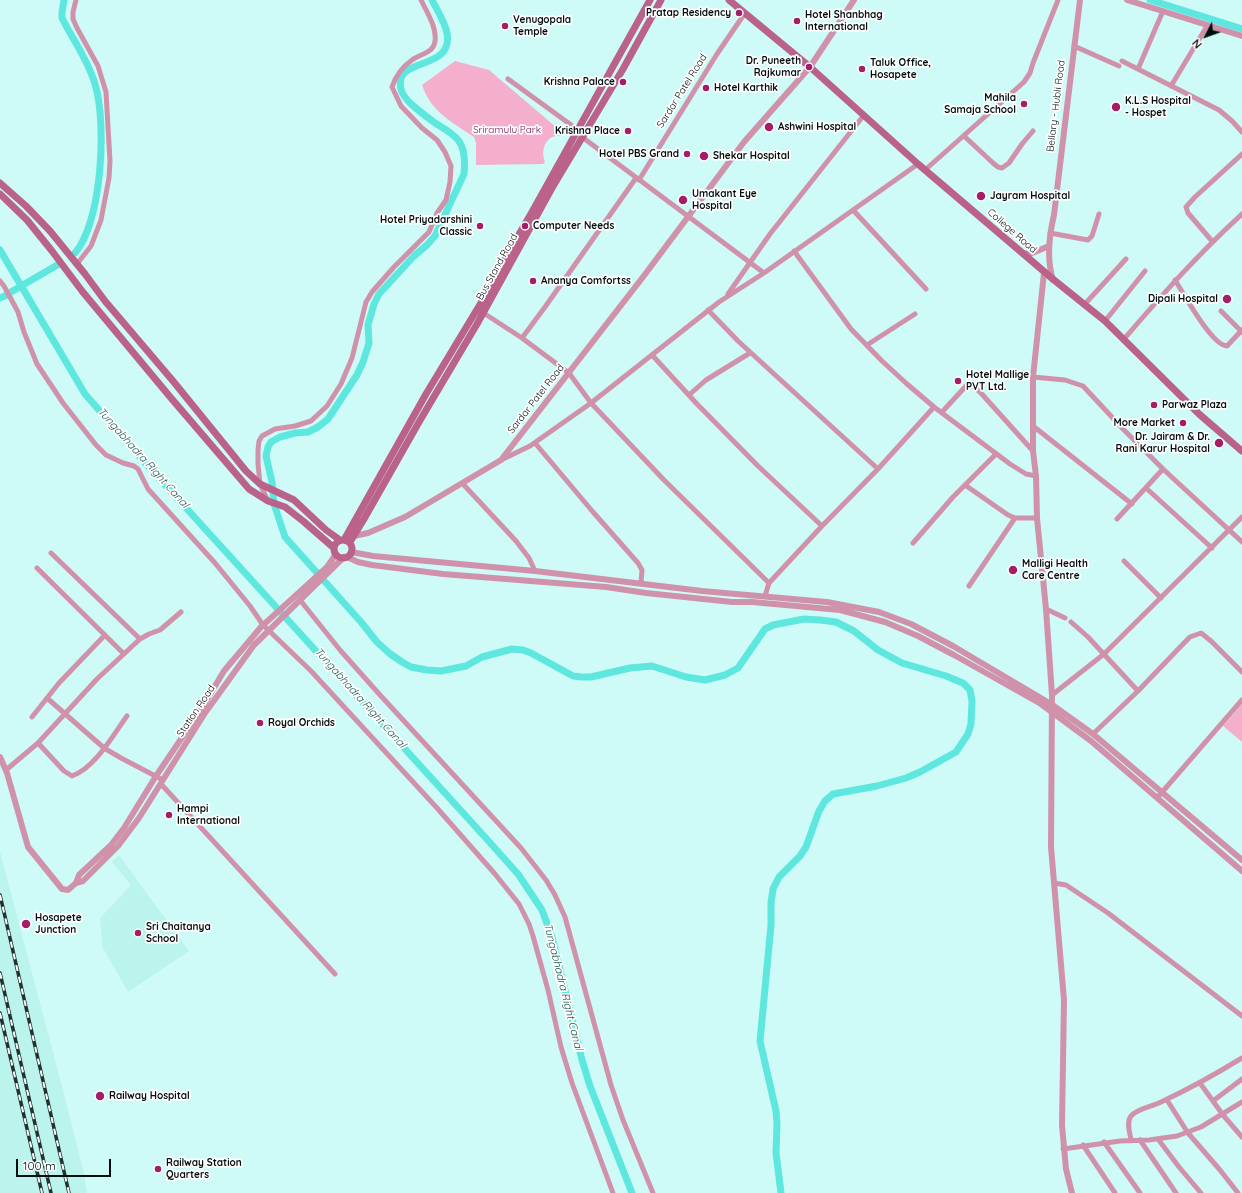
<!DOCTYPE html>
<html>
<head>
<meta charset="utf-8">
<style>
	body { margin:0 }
	#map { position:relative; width:1242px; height:1193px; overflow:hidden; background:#cefbf7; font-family:Quicksand,sans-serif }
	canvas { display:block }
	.north { position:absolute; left:1186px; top:16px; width:40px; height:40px; -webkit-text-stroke:3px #fff; paint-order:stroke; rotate:229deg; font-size:11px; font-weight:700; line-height:16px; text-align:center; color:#010e0d }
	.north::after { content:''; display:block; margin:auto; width:14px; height:18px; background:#010e0d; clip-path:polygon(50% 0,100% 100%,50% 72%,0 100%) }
	.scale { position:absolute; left:16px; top:1159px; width:95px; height:18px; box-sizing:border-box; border:2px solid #010e0d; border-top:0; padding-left:5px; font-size:12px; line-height:14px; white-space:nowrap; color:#010e0d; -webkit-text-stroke:3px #fff; paint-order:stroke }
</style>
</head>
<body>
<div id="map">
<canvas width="1242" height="1193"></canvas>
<div class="north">N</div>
<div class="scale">100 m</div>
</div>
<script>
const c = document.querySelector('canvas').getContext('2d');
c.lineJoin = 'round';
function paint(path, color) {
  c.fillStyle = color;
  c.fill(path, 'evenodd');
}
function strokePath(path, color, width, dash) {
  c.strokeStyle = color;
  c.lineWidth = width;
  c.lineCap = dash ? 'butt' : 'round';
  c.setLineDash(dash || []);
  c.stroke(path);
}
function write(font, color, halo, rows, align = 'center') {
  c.font = font + ' Quicksand,sans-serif';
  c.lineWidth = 3.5;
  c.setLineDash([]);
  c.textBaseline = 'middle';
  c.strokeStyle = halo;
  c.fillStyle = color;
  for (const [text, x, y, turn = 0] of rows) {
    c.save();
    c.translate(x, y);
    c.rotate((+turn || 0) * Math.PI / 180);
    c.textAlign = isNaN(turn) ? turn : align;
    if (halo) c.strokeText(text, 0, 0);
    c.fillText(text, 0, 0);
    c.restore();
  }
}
const built = new Path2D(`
	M 0,852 L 59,1075 L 83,1169 L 87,1193 L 0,1193 Z
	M 119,855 L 189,951 L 128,992 L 103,948 L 100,918 L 131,885 L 112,862 Z`);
const green = new Path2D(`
	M 455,61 L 489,70 L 563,133 L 562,136 C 546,133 540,150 545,162 L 543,164 L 476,165 L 476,143 L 474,137 C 452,122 431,112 422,85 Z
	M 1242,704 L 1242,742 L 1223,726 Z`);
const canal = new Path2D(`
	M 64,0 L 62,12 L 62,18 C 73,40 88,60 95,84 C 107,123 102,222 75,253
	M 432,0 C 437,10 445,22 447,33 C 454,72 393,56 401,89 C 402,95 407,100 411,104 C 419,111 427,117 435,123 C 443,128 453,133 459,141 C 465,150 465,164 464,174 L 435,236 L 427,245 L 414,256 L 379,294 L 374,304 L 368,325 L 369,343 L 363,362 L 357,375 L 328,419 L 318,427 L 308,432 L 295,433 L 280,437 L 271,442 L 268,447 L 266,456 L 272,482 L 274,504 L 285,537 L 361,622 L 377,642 L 389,653 L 402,662 L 411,667 L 427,670 L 441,671 L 466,666 L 482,657 L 512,649 L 523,650 L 531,653 L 573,676 L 582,677 L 591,677 L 630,668 L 652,666 L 686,677 L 705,680 L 725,675 L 738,668 L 765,629 L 773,625 L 804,619 L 820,620 L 836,622 L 854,631 L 878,650 L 902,663 L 946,676 L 963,683 L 970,690 L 972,701 L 971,724 L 968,734 L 956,752 L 920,772 L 906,778 L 877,786 L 833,794 L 825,801 L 819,811 L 806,847 L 800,856 L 779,877 L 773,889 L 771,903 L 771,925 L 760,1041 L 776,1111 L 777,1124 L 776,1153 L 781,1193
	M 1150,0 L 1242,29
	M 0,250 L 85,394 L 147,465 L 484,836 L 518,874 L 542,910 L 552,937 L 582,1060 L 590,1086 L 632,1193
	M 11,292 L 59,264
	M 0,298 L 7,295`);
const minor = new Path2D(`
	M 76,0 L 73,12 L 73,19 L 77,28 L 98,66 L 106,92 L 110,161 L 109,178 L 101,220 L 91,246 L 77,264
	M 1074,46 L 1119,66
	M 1122,61 L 1219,110 L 1232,121 L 1242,132
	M 1138,69 L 1163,11
	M 508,79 L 578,130 L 582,137 L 764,273
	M 1171,86 L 1207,26
	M 964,136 L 993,163 L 998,167 L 1002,168 L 1009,163 L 1022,144 L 1033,131
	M 925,170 L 1024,82 L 1030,73 L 1033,63 L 1058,0
	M 639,180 L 717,54 L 745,13
	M 853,210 L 926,289
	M 1050,233 L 1088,240 L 1092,236 L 1099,214
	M 1212,241 L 1188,213 L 1186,207 L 1195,197 L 1242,154
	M 794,251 L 851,329 L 881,360 L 907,384 L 934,407 L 1010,464 L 1026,474 L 1036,476
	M 1175,280 C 1184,294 1212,346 1227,346 L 1242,330
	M 0,281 L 4,286 L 18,312 L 24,332 L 37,364 L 63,403 L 96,445 L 106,455 L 123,463 L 134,466 L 138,469 L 148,489 L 215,563 L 250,606 L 263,625 L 311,671 L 437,808 L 495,874 L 519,904 L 529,924 L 533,936 L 548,990 L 561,1047 L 572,1083 L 613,1193
	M 728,294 L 770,234 L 864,115
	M 1084,305 L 1126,259
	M 708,310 L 738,341 L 878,469
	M 1221,311 L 1242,332
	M 482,312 L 522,338 L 569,373 L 591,403 L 664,480 L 769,583
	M 1105,321 L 1145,271
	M 522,338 L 545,307 L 636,178
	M 1124,339 C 1162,295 1199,253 1242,214
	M 867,345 L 915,314
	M 652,355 L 697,404 L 758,466 L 822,526
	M 1033,377 L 1065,380 L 1083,386 L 1124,430 L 1163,469 L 1117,519
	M 689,395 L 706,380 L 750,353
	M 942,412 L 966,386 L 971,385 L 980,392 L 1033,451
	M 1033,426 L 1132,504
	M 535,443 L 593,512 L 638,563 L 642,570 L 641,583
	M 501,460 L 530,446 L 591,403 L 719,302 L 764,273 L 918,164
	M 1163,469 L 1242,542
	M 463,484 L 516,541 L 529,558 L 535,571
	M 965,485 L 1008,515 L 1015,518 L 1037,518
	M 1146,488 L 1212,548
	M 268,501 L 260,484 L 258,464 L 258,450 L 259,441 L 262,436 L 275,429 L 295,426 L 311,421 L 327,406 L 341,384 L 352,358 L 366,302 L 372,292 L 394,267 L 429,232 L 437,213 L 446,200 L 450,182 L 451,166 L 445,152 L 437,140 L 422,128 L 401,106 L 392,87 C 396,75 402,67 412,60 C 420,54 434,53 435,41 C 437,28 427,12 421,0
	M 913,543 L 953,497 L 996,454
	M 51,553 L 140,639
	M 1124,561 L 1161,598
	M 37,568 L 124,654
	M 969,586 L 1015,518
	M 765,596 L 769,583 L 822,526 L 878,469 L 934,407
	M 300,600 L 340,650 L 380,695 L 521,848 L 546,880 L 555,895 L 565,917 L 611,1085 L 623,1120 L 653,1193
	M 1046,609 L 1065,618
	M 1071,622 L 1088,637 L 1138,691
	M 1052,695 L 1104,654 L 1242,517
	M 47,698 L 104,748 L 121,758 L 163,780
	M 32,717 L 59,683 L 105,635
	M 1093,734 L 1138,691 L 1185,642 L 1190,637 L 1201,633 L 1211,641 L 1242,672
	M 38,743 L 64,771 L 72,776 C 95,768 113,735 127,716
	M 6,770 L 38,743 L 97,679 L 140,639 L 149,634 L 160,630 L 181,612
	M 161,784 L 335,974
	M 1157,798 L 1242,700
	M 1054,883 L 1066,885 L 1108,913 L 1242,1016
	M 1200,1083 L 1223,1115 L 1242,1137
	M 1167,1100 L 1188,1133 L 1220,1170 L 1238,1193
	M 1213,1101 L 1242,1079
	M 1158,1139 L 1179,1167 L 1201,1193
	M 1131,1140 C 1130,1133 1126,1122 1131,1116 C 1136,1109 1154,1106 1161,1102 C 1189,1089 1216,1074 1242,1058
	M 1140,1140 L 1176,1193
	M 1104,1142 L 1140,1193
	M 1083,1145 L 1115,1193
	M 1063,1149 L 1120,1141 L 1149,1140 L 1177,1136 L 1201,1127 L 1242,1102`);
const tertiary = new Path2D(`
	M 1127,0 L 1242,36
	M 1023,253 L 1030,254 L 1049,246
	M 1044,273 L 1033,377 L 1033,451 L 1036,476 L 1037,518 L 1046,609 L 1052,695 L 1051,847 L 1064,1000 L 1062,1125 L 1066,1169 L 1072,1193
	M 1053,280 C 1046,258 1049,236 1054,215 L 1080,0
	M 354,536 L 368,533 L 405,517 L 501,460 L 643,277 L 744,142 L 810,67 L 854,0
	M 351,552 L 373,556 L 535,571 L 702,591 L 827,602 L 879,612 L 911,624 L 953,646 L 1051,704 L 1093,734 L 1242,860
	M 347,557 L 358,562 L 372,565 L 443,574 L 606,587 L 646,593 L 732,602 L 752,602 L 840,610 L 885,622 L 918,636 L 954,655 L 1041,704 L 1091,741 L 1242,871
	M 0,757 L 7,773 L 28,847 L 62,889 L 68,890 L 76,883 L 83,881 L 118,846 L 139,818 L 205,713 L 254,645 L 344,557
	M 76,883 L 79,875 L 111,845 L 124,828 L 156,776 L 200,711 L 224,671 L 261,627 L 327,567 L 336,554`);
const secondary = new Path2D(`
	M 729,0 L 810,67 L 918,164 L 1054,280 L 1105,321 L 1199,414 L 1242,451
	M 0,183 L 26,206 L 50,231 L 85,274 L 105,301 L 173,381 L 246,471 L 260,484 L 294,500 L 326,530 L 340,540
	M 0,194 L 27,220 L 52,251 L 82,291 L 171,398 L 249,489 L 268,501 L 285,507 L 303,521 L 334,548
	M 344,540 L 426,394 L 493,283 L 507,255 L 532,212 L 650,0
	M334 549a9 9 0 1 1 18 0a9 9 0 1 1-18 0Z
	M 350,542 L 364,519 L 419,422 L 477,324 L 552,188 L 623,69 L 661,0`);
const rail = new Path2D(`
	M 0,895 L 69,1193
	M 0,973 L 51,1193
	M 0,1013 L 42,1193`);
const markers = [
	[739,13,4,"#a41d68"],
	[797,21,4,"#a41d68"],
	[505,26,4,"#a41d68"],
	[809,67,4,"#a41d68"],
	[862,69,4,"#a41d68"],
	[623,82,4,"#a41d68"],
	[706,88,4,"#a41d68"],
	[1024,104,4,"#a41d68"],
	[1116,107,5,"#a41d68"],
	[769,127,5,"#a41d68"],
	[628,131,4,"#a41d68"],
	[687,154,4,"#a41d68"],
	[704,156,5,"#a41d68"],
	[981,196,5,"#a41d68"],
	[683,200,5,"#a41d68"],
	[480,226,4,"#a41d68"],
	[525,226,4,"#a41d68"],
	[533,281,4,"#a41d68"],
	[1227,299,5,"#a41d68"],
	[958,381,4,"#a41d68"],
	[1154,405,4,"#a41d68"],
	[1183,423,4,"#a41d68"],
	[1219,443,5,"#a41d68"],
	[1013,570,5,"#a41d68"],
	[260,723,4,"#a41d68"],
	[169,815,4,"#a41d68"],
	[26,924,5,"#a41d68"],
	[138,933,4,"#a41d68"],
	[100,1096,5,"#a41d68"],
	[158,1169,4,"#a41d68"]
];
const poiNames = [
	["Pratap Residency",731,13,"right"],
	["Hotel Shanbhag",805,15],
	["International",805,27],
	["Venugopala",513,20],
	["Temple",513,32],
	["Dr. Puneeth",801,61,"right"],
	["Rajkumar",801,73,"right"],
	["Taluk Office,",870,63],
	["Hosapete",870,75],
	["Krishna Palace",615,82,"right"],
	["Hotel Karthik",714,88],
	["Mahila",1016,98,"right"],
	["Samaja School",1016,110,"right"],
	["K.L.S Hospital",1125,101],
	["- Hospet",1125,113],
	["Ashwini Hospital",778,127],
	["Krishna Place",620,131,"right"],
	["Hotel PBS Grand",679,154,"right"],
	["Shekar Hospital",713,156],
	["Umakant Eye",692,194],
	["Hospital",692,206],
	["Jayram Hospital",990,196],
	["Hotel Priyadarshini",472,220,"right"],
	["Classic",472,232,"right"],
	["Computer Needs",533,226],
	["Ananya Comfortss",541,281],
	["Dipali Hospital",1218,299,"right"],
	["Hotel Mallige",966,375],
	["PVT Ltd.",966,387],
	["Parwaz Plaza",1162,405],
	["More Market",1175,423,"right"],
	["Dr. Jairam & Dr.",1210,437,"right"],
	["Rani Karur Hospital",1210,449,"right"],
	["Malligi Health",1022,564],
	["Care Centre",1022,576],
	["Royal Orchids",268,723],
	["Hampi",177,809],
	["International",177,821],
	["Hosapete",35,918],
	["Junction",35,930],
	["Sri Chaitanya",146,927],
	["School",146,939],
	["Railway Hospital",109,1096],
	["Railway Station",166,1163],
	["Quarters",166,1175]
];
const streetNames = [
	["Sardar Patel Road",682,91,-58],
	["Bellary - Hubli Road",1056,106,-83],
	["College Road",1012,231,41],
	["Bus Stand Road",497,267,-61],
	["Sardar Patel Road",536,399,-52],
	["Station Road",196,711,-56]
];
const parkNames = [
	["Sriramulu Park",507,130]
];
const waterNames = [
	["Tungabhadra Right Canal",143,458,48],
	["Tungabhadra Right Canal",360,698,48],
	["Tungabhadra Right Canal",563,987,76]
];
paint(built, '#bbf3ed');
paint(green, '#f3afcb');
strokePath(canal, '#5ee7de', 7);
strokePath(minor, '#d092ab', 5);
strokePath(tertiary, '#d092ab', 6);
strokePath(secondary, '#ba628a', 7);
strokePath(rail, '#203231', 3.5);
strokePath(rail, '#fff', 2, [6]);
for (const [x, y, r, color] of markers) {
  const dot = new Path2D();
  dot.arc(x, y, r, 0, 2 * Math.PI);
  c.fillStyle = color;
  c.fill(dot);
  strokePath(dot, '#fff', 1.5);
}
write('bold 10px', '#010e0d', '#fff', poiNames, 'left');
write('10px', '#010e0d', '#fff', streetNames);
write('10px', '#770849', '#fff', parkNames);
write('italic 11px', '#1e5854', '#fff', waterNames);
</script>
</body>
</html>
